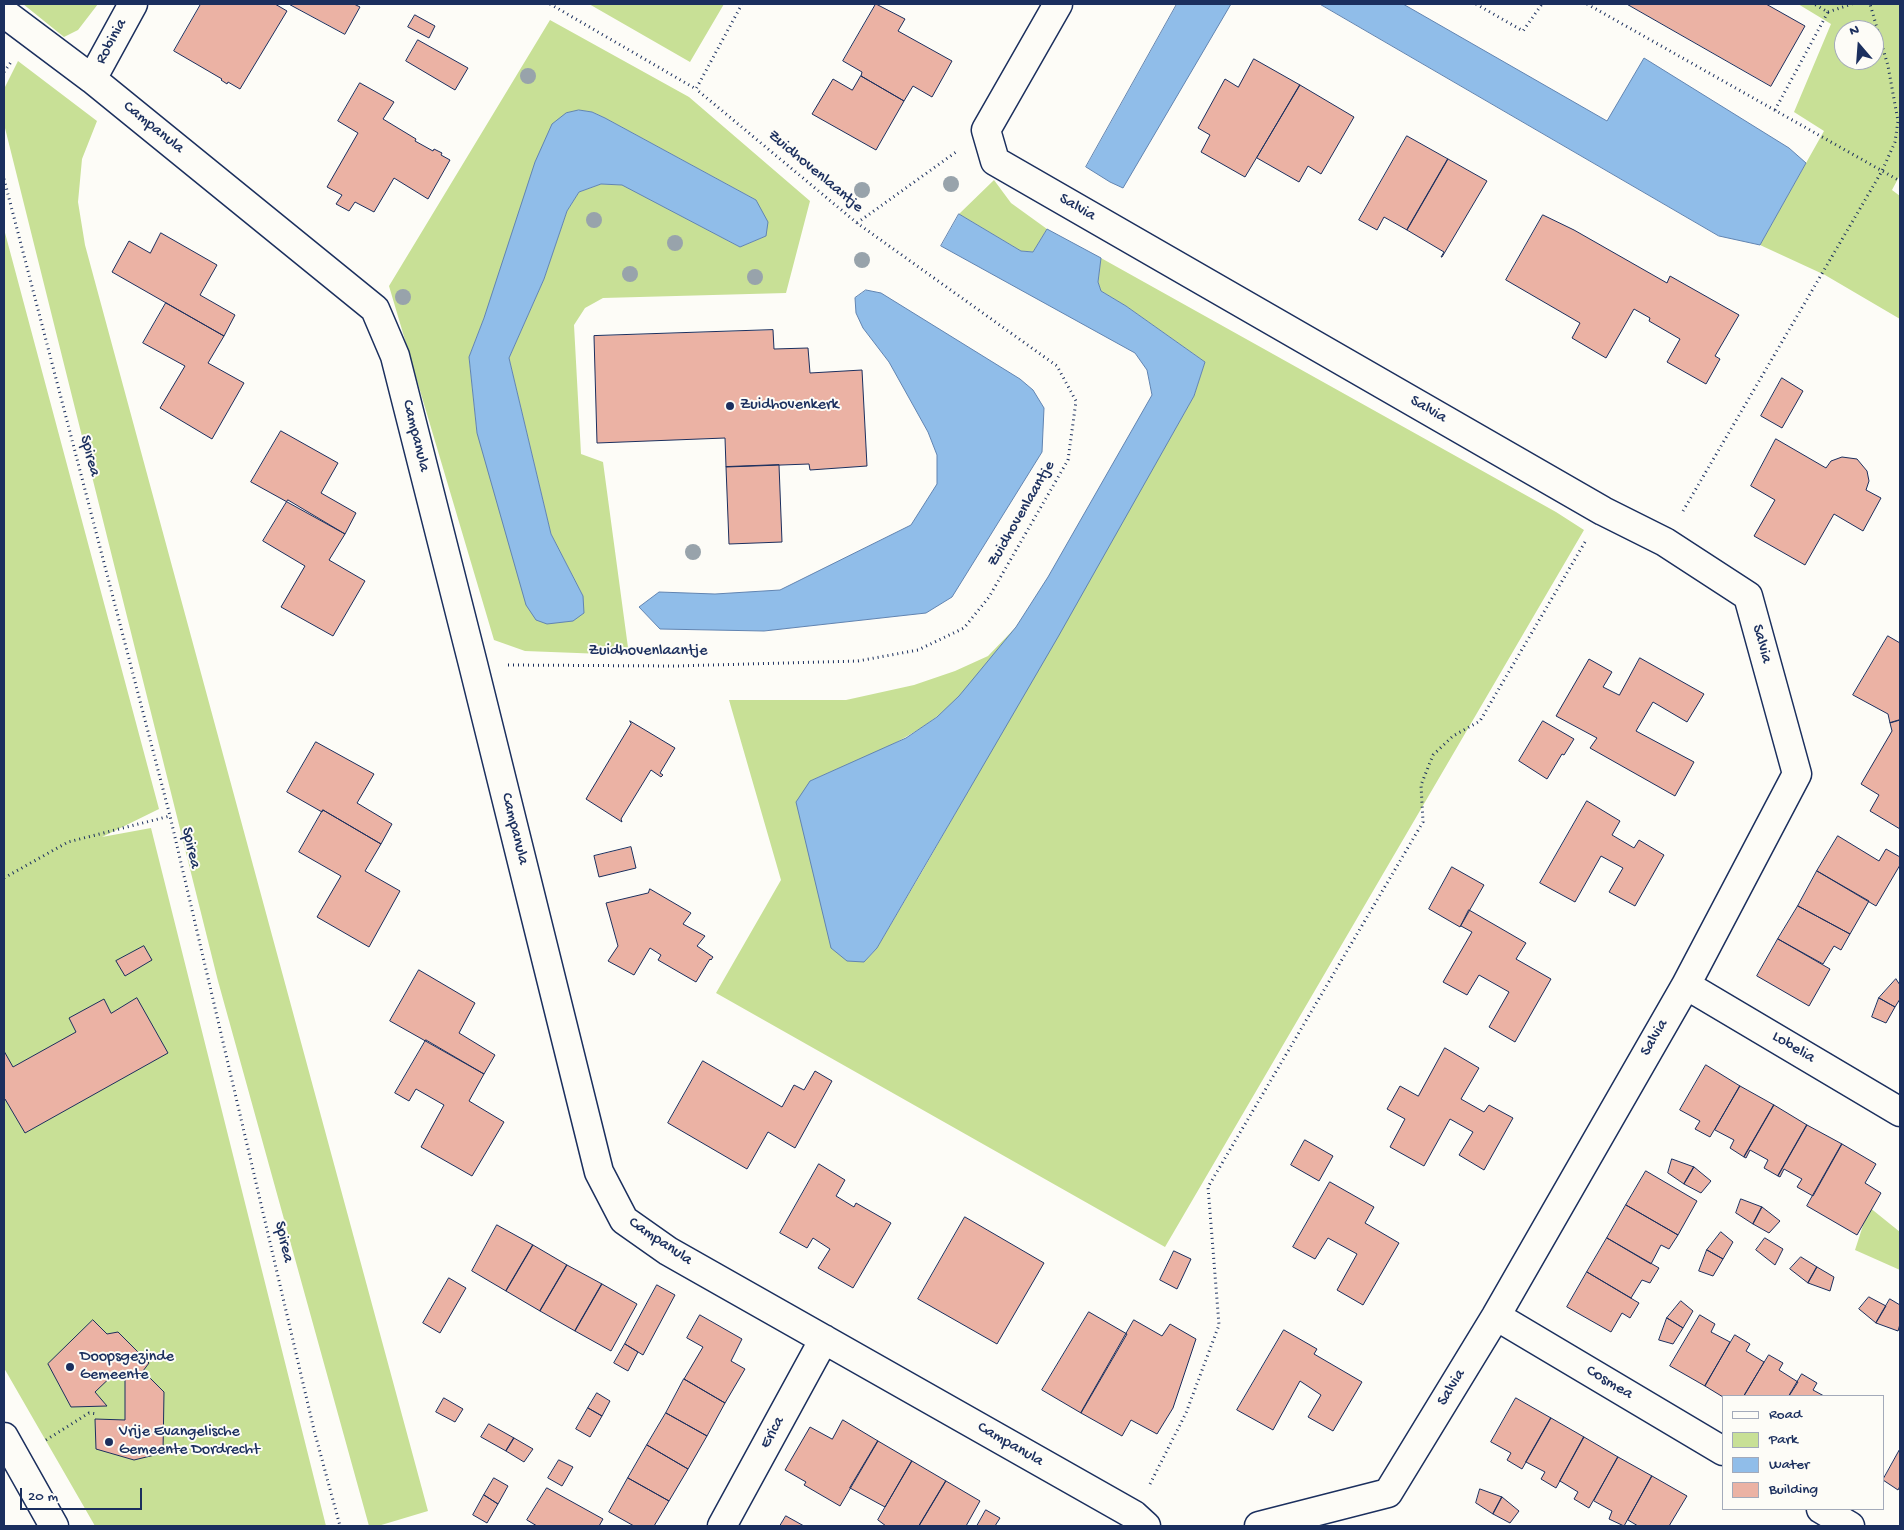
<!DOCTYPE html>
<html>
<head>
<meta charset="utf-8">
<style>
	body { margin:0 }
	#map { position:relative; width:1904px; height:1530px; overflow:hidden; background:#fdfcf7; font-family:"Gochi Hand",sans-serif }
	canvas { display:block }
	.frame { position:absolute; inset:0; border:5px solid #1b2f5e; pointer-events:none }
	.legend { position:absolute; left:1722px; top:1395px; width:162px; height:115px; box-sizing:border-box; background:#fdfcf7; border:1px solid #a3aaba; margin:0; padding:6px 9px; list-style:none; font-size:15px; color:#1b2f5e }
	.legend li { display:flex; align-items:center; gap:10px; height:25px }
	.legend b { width:25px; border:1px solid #a3aaba }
	.north { position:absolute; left:1834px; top:20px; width:50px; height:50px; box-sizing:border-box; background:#fdfcf7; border:1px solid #a3aaba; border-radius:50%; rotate:342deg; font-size:14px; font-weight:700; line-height:20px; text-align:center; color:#1b2f5e }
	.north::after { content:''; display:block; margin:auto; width:18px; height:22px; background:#1b2f5e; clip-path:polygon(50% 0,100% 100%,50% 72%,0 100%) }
	.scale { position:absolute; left:20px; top:1488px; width:122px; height:22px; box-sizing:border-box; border:2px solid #1b2f5e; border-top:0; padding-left:6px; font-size:15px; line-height:18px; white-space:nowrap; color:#1b2f5e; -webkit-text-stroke:4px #fdfcf7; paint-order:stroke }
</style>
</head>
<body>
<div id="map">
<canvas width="1904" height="1530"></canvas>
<div class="frame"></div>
<ul class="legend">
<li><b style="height:6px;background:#fdfcf7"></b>Road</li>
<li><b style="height:14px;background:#c8e096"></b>Park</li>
<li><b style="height:14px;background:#90bde9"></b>Water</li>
<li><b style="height:14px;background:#ebb2a4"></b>Building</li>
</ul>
<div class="north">N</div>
<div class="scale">20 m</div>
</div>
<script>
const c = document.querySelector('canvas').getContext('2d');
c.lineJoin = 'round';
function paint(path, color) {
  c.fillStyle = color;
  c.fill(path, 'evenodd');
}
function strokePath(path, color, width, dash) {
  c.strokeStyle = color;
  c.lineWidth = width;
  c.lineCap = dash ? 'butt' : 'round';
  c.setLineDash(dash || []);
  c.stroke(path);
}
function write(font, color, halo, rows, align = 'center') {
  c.font = font + ' "Gochi Hand",sans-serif';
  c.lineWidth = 4;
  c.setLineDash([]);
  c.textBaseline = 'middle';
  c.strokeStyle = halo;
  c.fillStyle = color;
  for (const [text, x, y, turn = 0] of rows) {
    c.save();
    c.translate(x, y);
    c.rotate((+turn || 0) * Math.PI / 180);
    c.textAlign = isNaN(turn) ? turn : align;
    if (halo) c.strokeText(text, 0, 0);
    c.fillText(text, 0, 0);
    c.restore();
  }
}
const green = new Path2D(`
	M 23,4 L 98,4 L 78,30 L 64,37 Z
	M 589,4 L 724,4 L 690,62 Z
	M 1798,4 L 1900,4 L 1900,175 L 1892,190 L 1900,196 L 1900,319 L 1825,275 L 1760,245 L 1824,131 L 1794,112 L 1831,24 ZM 1844,30 L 1874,30 L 1874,60 L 1844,60 Z
	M 550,20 L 689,97 L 810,201 L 786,293 L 603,298 L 585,308 L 574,325 L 581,454 L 603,462 L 629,655 L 525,651 L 494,640 L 389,286 ZM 578,110 L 592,112 L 605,118 L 756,200 L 766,236 L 740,247 L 623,185 L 601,184 L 579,192 L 567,211 L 544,279 L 509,358 L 551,534 L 583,596 L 477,433 L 469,357 L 484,318 Z
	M 18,61 L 97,121 L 82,159 L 78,202 L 85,245 L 428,1511 L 378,1526 L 369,1526 L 218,981 L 4,124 L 4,89 Z
	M 994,180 L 1011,203 L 1047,229 L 1033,252 L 1021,251 L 959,214 Z
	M 4,229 L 159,809 L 102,837 L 151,828 L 326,1526 L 95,1526 L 4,1368 Z
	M 1101,258 L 1556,512 L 1584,530 L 1165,1247 L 716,993 L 781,880 L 729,700 L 846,700 L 914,685 L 955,671 L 988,656 L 1016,627 C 991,658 967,694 935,718 C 898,746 852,762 810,781 L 864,962 L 877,948 L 923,870 L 1194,396 L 1205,362 L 1126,306 L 1101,291 L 1098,282 Z
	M 1869,1207 L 1900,1232 L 1900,1270 L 1855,1250 Z`);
const water = new Path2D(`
	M 1177,4 L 1231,4 L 1123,188 L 1110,182 L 1086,167 Z
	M 1320,4 L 1403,4 L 1607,121 L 1644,58 L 1789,148 L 1806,163 L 1760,245 L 1719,236 Z
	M 579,110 L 592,112 L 605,118 L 756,200 L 768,222 L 766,236 L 740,247 L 622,185 L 601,184 L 579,192 L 567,211 L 544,279 L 509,358 L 551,534 L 583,596 L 584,613 L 573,621 L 547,624 L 536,620 L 526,605 L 477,433 L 469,357 L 484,318 L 535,162 L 552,124 L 566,113 Z
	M 959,214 L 1021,251 L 1033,252 L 1047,229 L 1101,258 L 1098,282 L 1101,291 L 1126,306 L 1205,362 L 1194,396 L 1058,637 L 877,948 L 864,962 L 847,961 L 831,948 L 796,802 L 810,781 L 906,738 L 937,717 L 959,696 L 1016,627 L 1048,577 L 1152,395 L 1147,370 L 1135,353 L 941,246 Z
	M 866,290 L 881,293 L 1020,379 L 1033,390 L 1044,408 L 1042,452 L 952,597 L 926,613 L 764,631 L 660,629 L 639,607 L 659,592 L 715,594 L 780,590 L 911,525 L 937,484 L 937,455 L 928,432 L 889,362 L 863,328 L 856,313 L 855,298 Z`);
const building = new Path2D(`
	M 201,4 L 275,4 L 287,11 L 240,89 L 228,82 L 227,84 L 221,80 L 222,79 L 174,51 Z
	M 289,4 L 354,4 L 360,7 L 345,34 Z
	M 876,4 L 905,19 L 898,31 L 952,61 L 932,97 L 913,86 L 904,101 L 861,76 L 862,72 L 843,61 Z
	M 1627,4 L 1766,4 L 1805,26 L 1771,86 Z
	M 415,15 L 435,26 L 429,38 L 408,27 Z
	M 418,40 L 468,68 L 455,90 L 406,61 Z
	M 1254,59 L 1300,85 L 1245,177 L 1201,152 L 1210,135 L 1198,128 L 1225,79 L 1238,87 Z
	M 861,76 L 904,101 L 876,150 L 812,114 L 833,79 L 852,90 Z
	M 360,83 L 394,102 L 383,119 L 416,139 L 415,141 L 433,151 L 434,149 L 442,153 L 441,155 L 450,160 L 428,199 L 394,178 L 374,212 L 355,202 L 349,211 L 336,204 L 342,195 L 327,187 L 358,133 L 338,121 Z
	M 1300,85 L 1354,117 L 1321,174 L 1308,166 L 1299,182 L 1257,158 Z
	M 1407,136 L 1448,159 L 1407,230 L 1384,217 L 1377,230 L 1359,220 Z
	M 1448,159 L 1487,181 L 1442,257 L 1441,257 L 1444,252 L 1407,230 Z
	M 1543,215 L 1574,230 L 1667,283 L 1670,276 L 1739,315 L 1715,356 L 1720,359 L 1706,384 L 1667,362 L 1680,339 L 1649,321 L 1650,318 L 1634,309 L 1606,358 L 1572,338 L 1580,323 L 1506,280 Z
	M 161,233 L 217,265 L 200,295 L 235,315 L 224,336 L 112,272 L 129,241 L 150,253 Z
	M 166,303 L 224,336 L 208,363 L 244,383 L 212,439 L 160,408 L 185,366 L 143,343 Z
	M 773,330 L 774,349 L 808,348 L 810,373 L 862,370 L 867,466 L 810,470 L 809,464 L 726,467 L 725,438 L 597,443 L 594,336 Z
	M 1782,378 L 1803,391 L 1782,428 L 1761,416 Z
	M 281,431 L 338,463 L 321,493 L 356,513 L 345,534 L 251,482 Z
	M 1776,439 L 1826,468 L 1831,461 L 1842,457 L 1857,459 L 1867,471 L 1869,481 L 1866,490 L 1881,498 L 1863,531 L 1834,514 L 1805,565 L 1754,536 L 1775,500 L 1751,486 Z
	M 779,465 L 782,542 L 729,544 L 726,467 Z
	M 288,500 L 345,534 L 329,560 L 365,581 L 333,636 L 281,607 L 305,566 L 263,541 Z
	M 1888,636 L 1900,643 L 1900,720 L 1890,723 L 1888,714 L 1853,695 Z
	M 1640,658 L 1704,694 L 1687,722 L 1653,702 L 1636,731 L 1694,762 L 1675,796 L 1590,748 L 1597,738 L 1556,716 L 1589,659 L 1612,672 L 1603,687 L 1619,695 Z
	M 1900,720 L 1900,829 L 1870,811 L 1879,795 L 1861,784 L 1892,731 L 1890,723 Z
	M 630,721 L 675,748 L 660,773 L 663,775 L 661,777 L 651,770 L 621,819 L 622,822 L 586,799 L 631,724 Z
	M 1543,721 L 1574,739 L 1564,755 L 1562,754 L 1547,779 L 1519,761 Z
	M 316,742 L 374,774 L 357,803 L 392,824 L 381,844 L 323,810 L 322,812 L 287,792 Z
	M 1587,801 L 1620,821 L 1612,835 L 1634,848 L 1639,840 L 1664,855 L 1635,906 L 1609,892 L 1623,868 L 1601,856 L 1575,902 L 1540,883 Z
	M 323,810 L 381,844 L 365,871 L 400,891 L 369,947 L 317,917 L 341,876 L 299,852 Z
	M 1838,836 L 1879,861 L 1886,849 L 1900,857 L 1900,865 L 1876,906 L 1817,871 Z
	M 631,847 L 636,868 L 599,877 L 594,856 Z
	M 1452,867 L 1484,885 L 1460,927 L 1429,909 Z
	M 1817,871 L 1869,901 L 1850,934 L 1798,906 Z
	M 650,889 L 691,913 L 683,924 L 705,936 L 697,946 L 713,957 L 711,960 L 710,959 L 696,982 L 658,960 L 661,955 L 650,948 L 634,975 L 608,961 L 618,946 L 606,903 L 648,893 Z
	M 1798,906 L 1850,934 L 1841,950 L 1834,946 L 1823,964 L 1778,939 Z
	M 1469,910 L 1526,943 L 1516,959 L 1551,979 L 1515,1042 L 1489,1027 L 1509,992 L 1479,975 L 1467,995 L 1443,982 L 1472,932 L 1461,926 Z
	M 1778,939 L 1830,969 L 1809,1006 L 1757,976 Z
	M 144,946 L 152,960 L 125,976 L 116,961 Z
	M 419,970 L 475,1003 L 459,1033 L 495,1055 L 484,1074 L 390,1021 Z
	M 1896,979 L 1900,985 L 1900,999 L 1895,1007 L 1879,998 Z
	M 137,998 L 168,1053 L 25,1133 L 5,1099 L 4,1100 L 4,1051 L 13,1067 L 76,1032 L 69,1018 L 104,999 L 111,1013 Z
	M 1879,998 L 1895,1007 L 1886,1023 L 1872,1017 Z
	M 426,1040 L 484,1074 L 469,1101 L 504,1122 L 472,1176 L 421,1147 L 444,1105 L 416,1089 L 409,1101 L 395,1093 Z
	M 1445,1048 L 1479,1068 L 1461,1099 L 1484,1112 L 1489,1105 L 1513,1118 L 1484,1170 L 1459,1155 L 1473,1132 L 1450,1119 L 1424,1166 L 1390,1147 L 1405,1119 L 1387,1109 L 1400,1086 L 1418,1096 Z
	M 703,1061 L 782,1107 L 794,1085 L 804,1090 L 815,1071 L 832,1081 L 795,1148 L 768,1132 L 747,1169 L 668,1123 Z
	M 1706,1065 L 1740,1086 L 1710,1137 L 1695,1129 L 1700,1121 L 1680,1110 Z
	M 1740,1086 L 1774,1105 L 1744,1157 L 1730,1148 L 1734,1140 L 1715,1130 Z
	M 1774,1105 L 1807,1125 L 1778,1176 L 1764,1168 L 1768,1160 L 1750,1150 L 1746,1158 L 1744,1157 Z
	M 1807,1125 L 1842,1144 L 1813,1196 L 1797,1187 L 1802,1179 L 1784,1169 L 1780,1177 L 1778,1176 Z
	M 1305,1140 L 1333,1156 L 1319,1181 L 1291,1165 Z
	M 1842,1144 L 1876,1164 L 1865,1183 L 1881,1193 L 1857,1235 L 1807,1206 Z
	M 1672,1159 L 1694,1167 L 1684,1184 L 1668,1173 Z
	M 819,1164 L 845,1180 L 836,1196 L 854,1207 L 856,1203 L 891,1223 L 853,1288 L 818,1268 L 830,1249 L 813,1238 L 807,1248 L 780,1233 Z
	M 1694,1167 L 1711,1181 L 1701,1193 L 1684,1184 Z
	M 1646,1171 L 1697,1201 L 1678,1235 L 1626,1205 Z
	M 1330,1182 L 1374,1207 L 1365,1223 L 1399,1243 L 1363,1305 L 1337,1290 L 1357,1254 L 1328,1238 L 1315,1259 L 1293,1247 Z
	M 1741,1199 L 1762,1207 L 1753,1224 L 1736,1213 Z
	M 1626,1205 L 1678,1235 L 1669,1249 L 1661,1245 L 1651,1264 L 1607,1238 Z
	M 1762,1207 L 1780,1221 L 1769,1233 L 1753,1224 Z
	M 965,1217 L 1044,1263 L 997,1344 L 918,1299 Z
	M 497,1225 L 533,1245 L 506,1291 L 472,1271 Z
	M 1721,1232 L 1733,1242 L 1723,1259 L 1707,1250 Z
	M 1607,1238 L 1659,1268 L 1650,1283 L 1642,1280 L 1631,1298 L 1587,1272 Z
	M 1765,1238 L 1783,1249 L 1775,1265 L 1756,1250 Z
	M 533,1245 L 567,1265 L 540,1311 L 506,1291 Z
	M 1707,1250 L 1723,1259 L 1713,1276 L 1699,1271 Z
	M 1174,1251 L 1191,1259 L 1177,1289 L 1160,1280 Z
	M 1801,1257 L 1817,1267 L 1808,1283 L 1790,1269 Z
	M 567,1265 L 602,1284 L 575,1331 L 540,1311 Z
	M 1817,1267 L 1834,1277 L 1830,1291 L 1808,1283 Z
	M 1587,1272 L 1639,1303 L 1630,1318 L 1622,1313 L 1611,1332 L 1567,1307 Z
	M 449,1278 L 466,1288 L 440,1333 L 423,1323 Z
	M 602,1284 L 637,1304 L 611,1351 L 575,1331 Z
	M 657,1285 L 675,1295 L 643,1355 L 625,1344 Z
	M 1869,1297 L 1886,1306 L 1876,1323 L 1859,1309 Z
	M 1890,1299 L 1900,1305 L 1900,1324 L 1898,1331 L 1876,1323 Z
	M 1681,1301 L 1693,1311 L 1683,1328 L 1667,1318 Z
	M 1089,1312 L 1127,1334 L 1081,1413 L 1042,1390 Z
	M 700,1315 L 742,1339 L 731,1361 L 745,1369 L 725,1403 L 684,1379 L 703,1347 L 687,1338 Z
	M 1700,1315 L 1715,1324 L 1711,1332 L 1730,1342 L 1705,1386 L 1670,1366 Z
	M 1667,1318 L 1683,1328 L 1673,1344 L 1659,1340 Z
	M 93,1320 L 107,1334 L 118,1332 L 149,1363 L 143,1371 L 164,1392 L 163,1453 L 134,1460 L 96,1449 L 95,1419 L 125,1420 L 125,1380 L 117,1371 L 95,1392 L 107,1406 L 71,1407 L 48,1364 Z
	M 1134,1320 L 1162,1336 L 1170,1324 L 1196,1339 L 1173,1408 L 1157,1434 L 1131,1420 L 1122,1436 L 1081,1413 Z
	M 1284,1330 L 1317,1349 L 1314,1354 L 1362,1382 L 1333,1431 L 1308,1417 L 1321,1395 L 1300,1381 L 1273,1430 L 1237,1410 Z
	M 1735,1335 L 1750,1344 L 1746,1351 L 1764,1362 L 1744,1396 L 1723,1397 L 1705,1386 Z
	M 625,1344 L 638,1352 L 628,1371 L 614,1363 Z
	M 1769,1355 L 1783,1363 L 1779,1370 L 1798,1382 L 1789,1396 L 1744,1396 Z
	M 1802,1374 L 1817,1383 L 1813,1390 L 1824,1396 L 1789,1396 Z
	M 684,1379 L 725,1403 L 707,1436 L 666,1413 Z
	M 597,1393 L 610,1401 L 602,1416 L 588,1408 Z
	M 444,1398 L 463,1409 L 455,1422 L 436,1412 Z
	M 1516,1398 L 1551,1418 L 1522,1469 L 1507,1460 L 1511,1453 L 1491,1442 Z
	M 588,1408 L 602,1416 L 590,1437 L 576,1429 Z
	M 666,1413 L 707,1436 L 688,1469 L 647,1445 Z
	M 1551,1418 L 1584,1437 L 1556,1488 L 1541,1479 L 1545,1472 L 1526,1462 Z
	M 843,1420 L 878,1441 L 840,1506 L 804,1485 L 806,1482 L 785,1470 L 810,1427 L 832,1439 Z
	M 489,1424 L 514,1438 L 506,1451 L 481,1437 Z
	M 1584,1437 L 1618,1457 L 1589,1508 L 1574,1499 L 1578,1492 L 1560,1481 Z
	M 514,1438 L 533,1449 L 524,1462 L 506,1451 Z
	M 878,1441 L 912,1461 L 885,1507 L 850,1488 Z
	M 647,1445 L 688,1469 L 669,1501 L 628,1478 Z
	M 1900,1449 L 1900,1486 L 1898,1490 L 1883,1480 Z
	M 1618,1457 L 1652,1476 L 1624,1526 L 1609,1519 L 1612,1511 L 1594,1501 Z
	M 559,1460 L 573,1467 L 562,1486 L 548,1478 Z
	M 912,1461 L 946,1481 L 919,1526 L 886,1526 L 878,1520 Z
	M 1652,1476 L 1687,1496 L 1669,1526 L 1638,1526 L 1628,1520 Z
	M 494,1478 L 508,1486 L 498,1504 L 484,1495 Z
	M 628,1478 L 669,1501 L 654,1526 L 634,1526 L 609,1512 Z
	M 946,1481 L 980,1501 L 966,1526 L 919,1526 Z
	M 547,1488 L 603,1519 L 599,1526 L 537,1526 L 527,1520 Z
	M 1480,1489 L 1502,1497 L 1493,1514 L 1476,1503 Z
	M 484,1495 L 498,1504 L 487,1523 L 473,1515 Z
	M 1502,1497 L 1519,1511 L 1510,1523 L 1493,1514 Z
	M 986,1510 L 1000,1518 L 995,1526 L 977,1526 Z
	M 786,1516 L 804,1526 L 780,1526 Z`);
const path = new Path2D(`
	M 550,4 L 696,89 L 742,4
	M 1476,4 L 1523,31 L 1542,4
	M 1587,4 L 1900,181
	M 1828,12 L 1852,4
	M 4,72 L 11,62
	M 1775,110 L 1828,12 L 1814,4
	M 4,179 L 170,816 L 314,1430 L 340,1526
	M 857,223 L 956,152
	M 1683,511 L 1882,171 L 1895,142 L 1898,121 L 1888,66 L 1870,4
	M 508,665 L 675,666 L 858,661 L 918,650 L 964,628 L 989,597 L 1068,460 L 1076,401 L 1057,366 L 857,223 L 696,89
	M 4,878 L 68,842 L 170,816
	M 46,1440 L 89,1413 L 98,1414
	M 1150,1484 L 1186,1413 L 1219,1325 L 1208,1187 L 1423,822 L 1421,785 L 1433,755 L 1453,736 L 1480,721 L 1585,542`);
const minor = new Path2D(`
	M 1058,4 L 986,130 L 995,161 L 1603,511 L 1665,542 L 1748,596 L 1797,774 L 1686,985 L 1496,1316 L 1388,1493 L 1259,1526
	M 4,13 L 92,79 L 375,309 L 395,356 L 473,664 L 599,1172 L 624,1220 L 668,1251 L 1134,1515 L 1146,1526
	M 92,79 L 133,4
	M 1686,985 L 1900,1112
	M 1496,1316 L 1723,1451
	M 4,1437 L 54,1526
	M 1821,1509 L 1850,1526
	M 722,1526 L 824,1339`);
const trees = [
	[528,76],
	[951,184],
	[862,190],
	[594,220],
	[675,243],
	[862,260],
	[630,274],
	[755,277],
	[403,297],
	[693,552]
];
const markers = [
	[730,406,5,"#1b2f5e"],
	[70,1367,5,"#1b2f5e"],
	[109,1442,5,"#1b2f5e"]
];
const streetNames = [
	["Robinia",112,42,-62],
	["Campanula",153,128,39],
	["Zuidhovenlaantje",815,172,40],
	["Salvia",1077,208,30],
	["Salvia",1428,410,30],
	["Campanula",415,436,76],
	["Spirea",89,456,75],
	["Zuidhovenlaantje",1022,514,-60],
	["Salvia",1761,644,75],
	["Zuidhovenlaantje",648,652],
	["Campanula",514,829,76],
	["Spirea",190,848,77],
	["Salvia",1655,1038,-60],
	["Lobelia",1793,1048,31],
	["Spirea",283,1242,77],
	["Campanula",660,1242,34],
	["Cosmea",1609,1383,31],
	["Salvia",1452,1388,-59],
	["Erica",773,1433,-61],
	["Campanula",1010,1445,30]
];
const poiNames = [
	["Zuidhovenkerk",740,406],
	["Doopsgezinde",80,1358],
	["Gemeente",80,1376],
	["Vrije Evangelische",119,1433],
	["Gemeente Dordrecht",119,1451]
];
paint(green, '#c8e096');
paint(water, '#90bde9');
strokePath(water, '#6184b1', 1);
paint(building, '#ebb2a4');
strokePath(building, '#1b2f5e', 1);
strokePath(minor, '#1b2f5e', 31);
strokePath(path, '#1b2f5e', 3, [1, 4]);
strokePath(minor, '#fdfcf7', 28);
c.fillStyle = '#98a3ab';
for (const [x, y] of trees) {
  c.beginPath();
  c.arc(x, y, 8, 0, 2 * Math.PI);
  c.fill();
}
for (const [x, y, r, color] of markers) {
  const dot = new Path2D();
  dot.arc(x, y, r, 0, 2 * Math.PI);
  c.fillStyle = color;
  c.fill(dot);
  strokePath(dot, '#fdfcf7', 2);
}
write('16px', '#1b2f5e', '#fdfcf7', streetNames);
write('16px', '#1b2f5e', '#fdfcf7', poiNames, 'left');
</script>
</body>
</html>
